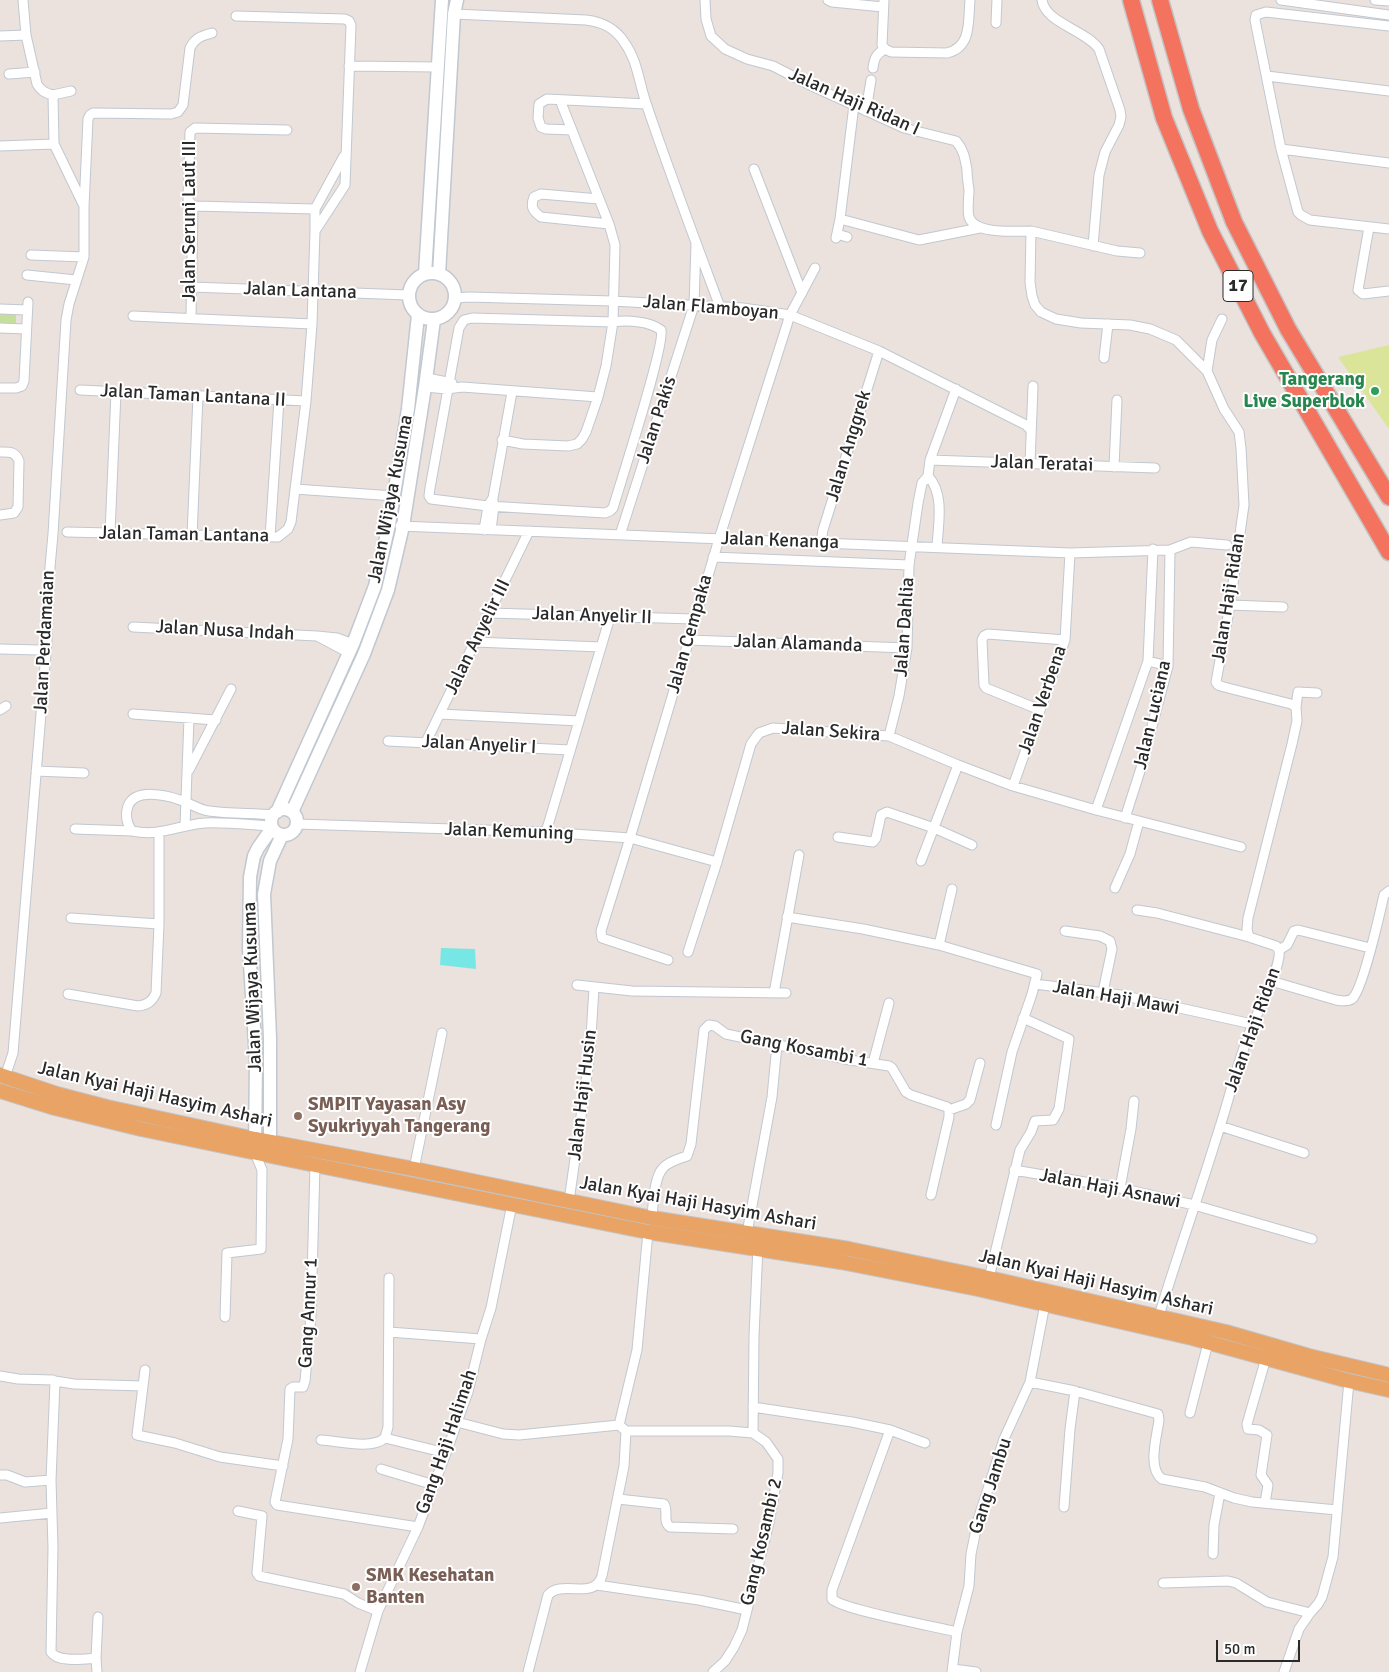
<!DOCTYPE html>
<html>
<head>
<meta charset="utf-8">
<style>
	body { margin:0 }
	#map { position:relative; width:1389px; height:1672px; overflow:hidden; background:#ebe1dd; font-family:Signika,sans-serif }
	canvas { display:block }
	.scale { position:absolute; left:1216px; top:1640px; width:84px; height:22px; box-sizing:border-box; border:2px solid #2a2a2a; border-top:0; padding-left:6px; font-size:15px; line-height:18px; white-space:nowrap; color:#2a2a2a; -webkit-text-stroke:4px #fff; paint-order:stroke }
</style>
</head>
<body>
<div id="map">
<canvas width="1389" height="1672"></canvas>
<div class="scale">50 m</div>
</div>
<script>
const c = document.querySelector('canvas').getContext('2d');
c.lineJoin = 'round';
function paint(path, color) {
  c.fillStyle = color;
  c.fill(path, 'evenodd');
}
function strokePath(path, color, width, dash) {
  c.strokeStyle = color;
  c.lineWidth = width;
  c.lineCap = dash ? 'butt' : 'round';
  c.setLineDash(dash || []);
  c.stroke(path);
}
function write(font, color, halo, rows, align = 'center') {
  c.font = font + ' Signika,sans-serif';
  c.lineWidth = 4;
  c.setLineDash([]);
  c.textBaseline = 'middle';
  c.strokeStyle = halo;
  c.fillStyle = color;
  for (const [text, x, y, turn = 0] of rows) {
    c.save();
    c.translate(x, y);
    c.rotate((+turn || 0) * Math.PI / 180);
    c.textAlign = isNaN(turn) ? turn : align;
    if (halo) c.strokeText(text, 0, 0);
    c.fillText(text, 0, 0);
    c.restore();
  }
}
const green = new Path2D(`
	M 0,313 L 16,313 L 16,324 L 0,323 Z`);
const pitch = new Path2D(`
	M 1389,345 L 1389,429 L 1338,357 Z`);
const water = new Path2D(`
	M 441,948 L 475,949 L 476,969 L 440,965 Z`);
const street = new Path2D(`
	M 23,0 L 26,35 L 37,84 C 41,91 45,93 53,95 L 54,144 L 84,206
	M 705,0 L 706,19 L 711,36 L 725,49 L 747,59 L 773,66 L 814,87 L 904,128 L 956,141 C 964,150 965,159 967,170 C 967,177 968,183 969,190 C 969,198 967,209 969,217 C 975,235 1016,231 1031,231
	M 828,0 L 832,2 L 883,7
	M 884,0 L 882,45 L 885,49 L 891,52 L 947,53 C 972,47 968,21 970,0
	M 1042,0 C 1045,23 1086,30 1099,49 L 1120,110 L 1121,117 L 1119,125 L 1105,152 L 1099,175 L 1093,246
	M 1281,0 L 1389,15
	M 1375,0 L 1389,1
	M 454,14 L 586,20 C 603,22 615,28 624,42 C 638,61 639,84 647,106 C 670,174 695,240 720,307
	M 996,23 L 997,0
	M 1389,26 L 1266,12 L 1256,15 L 1255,20 L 1281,149 L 1298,212 L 1301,215 L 1310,220 L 1389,229
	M 0,36 L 26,35
	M 349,66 L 437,67
	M 873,68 C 874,59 876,54 885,49
	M 9,74 L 35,72
	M 1267,76 L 1389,91
	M 53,95 L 71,91
	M 866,111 L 871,80
	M 572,130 L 546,129 L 541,127 L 538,118 L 539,104 L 547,99 L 646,104
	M 0,146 L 54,144
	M 1281,149 L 1389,163
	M 754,169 L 802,293
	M 599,199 L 541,194 L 534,197 C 530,207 533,211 541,217 L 609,224
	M 193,206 L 315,209
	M 840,219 L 919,240 L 980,228
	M 1369,227 L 1358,290 L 1363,294 L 1389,291
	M 315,230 L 315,209 L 344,156
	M 837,234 L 847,237
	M 836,238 L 840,219 L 854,105
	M 1140,253 L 1117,251 L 1031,231 L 1030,282 L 1032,296 L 1035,305 L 1041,312 L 1056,319 L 1081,323 L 1130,325 L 1150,329 L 1176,340 L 1207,371 L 1224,409 L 1239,432 L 1241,448 L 1244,505 L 1230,605 L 1216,682 L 1218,685 L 1224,687 L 1291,704 L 1296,707 L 1297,721 L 1292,744 L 1248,918 L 1247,929 L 1249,937
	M 31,255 L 84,257
	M 27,275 L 76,280
	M 192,287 L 408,295
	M 455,298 L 469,297 L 612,301 L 743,308 L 790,315 L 879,351 L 1026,425 L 1030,429
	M 0,309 L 27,310
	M 133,316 L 312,324
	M 191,318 L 193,206 L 188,200 L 190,132 L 195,128 L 287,130
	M 472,318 L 613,322 C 627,320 649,321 661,330 C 666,342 620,484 613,508 L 610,511 L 605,513 L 488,506 L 431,499 L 429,496 L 430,488 L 459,328 L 464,320 Z
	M 0,328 L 26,329
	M 1104,358 L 1108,324
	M 1207,371 L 1212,340 L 1222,319
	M 427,378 L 452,383
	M 425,387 L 447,389 L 462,387 L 598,397
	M 0,388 L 16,388 L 22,386 L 24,381 L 28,302
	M 80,390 L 306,401
	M 502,440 L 523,444 L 568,446 L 577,444 L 582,439 L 586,432 L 598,397 L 606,366 L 613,322 L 615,245 L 609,224 L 560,100
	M 0,452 C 9,452 15,451 19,461 L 18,507 L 14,513 L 0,515
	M 930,460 L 1155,468
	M 1030,463 L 1033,386
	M 1114,467 L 1117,400
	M 928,476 C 945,494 938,525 937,547
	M 295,489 L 394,496
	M 400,526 L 1070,553 L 1170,550 L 1191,542 L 1227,545
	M 484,530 L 488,506 L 493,498 L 512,392
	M 491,530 L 494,506 L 493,501
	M 67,532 L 278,537 L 288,529 L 291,522 L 306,401 L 312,324 L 315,231 L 345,185 L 351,25 L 349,21 L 345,19 L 236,16
	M 110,533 L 116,392
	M 620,535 L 694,305 L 696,244
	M 192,536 L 198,396
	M 270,537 L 279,400
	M 821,542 L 823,530 L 879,351
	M 713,557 L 909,565
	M 1230,605 L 1283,607
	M 489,613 L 694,619
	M 133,627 L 317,636 L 337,638 L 353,644
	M 319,637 L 349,653
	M 689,640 L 907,648
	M 475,642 L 601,647
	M 0,649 L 39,650
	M 1148,661 L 1168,666
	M 1296,707 L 1298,692 L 1317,693
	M 0,710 L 6,706
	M 1040,710 L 986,688 L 984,685 L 982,640 L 984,636 L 988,634 L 1065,640
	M 133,714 L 216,720
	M 440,714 L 579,721
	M 889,736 L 899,696 L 907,648 L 909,565 L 918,503 L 922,483 L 928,476 L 930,460 L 956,389
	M 388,741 L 570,750
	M 426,742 L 529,531
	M 189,770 L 231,689
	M 36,771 L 84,773
	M 1013,786 L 1065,640 L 1070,553
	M 1096,810 L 1148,661 L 1153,549
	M 1125,818 L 1141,768 L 1168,666 L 1170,550
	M 297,824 L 546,832 L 630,838 L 717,862
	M 185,826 L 189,718
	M 272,826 C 250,825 227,822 205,823 C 178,825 161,837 132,831 C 127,824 125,815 128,806 C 135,788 166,795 180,800 C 190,803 199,810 209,811 C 230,814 253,813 274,815
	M 75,829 L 132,831
	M 546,832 L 610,617
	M 838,837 L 873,842 L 876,838 L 881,815 L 887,812 L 934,828 L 972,845
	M 921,861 L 958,765
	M 1115,888 L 1130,854 L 1139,821
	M 1137,910 L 1157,913 L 1249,937 L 1276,946 L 1279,950
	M 787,917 L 863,929 L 939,945 L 1037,974 L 1032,994 L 1012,1052 L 996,1125
	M 71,918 L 159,924
	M 1065,931 L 1100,936 L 1110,941 L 1112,949 L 1103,992
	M 939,945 L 952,889
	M 1279,950 L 1287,945 L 1294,931 L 1298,930 L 1370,948
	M 688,952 L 717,862 L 751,744 L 759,733 L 773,728 L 889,736 L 958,765 L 1013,786 L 1096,810 L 1241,847
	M 668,960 L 602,938 L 601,931 L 630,838 L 719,539 L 790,315 L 815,268
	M 1271,981 L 1336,1000 C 1341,1001 1347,1002 1352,999 C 1363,990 1380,912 1384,895 L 1389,891
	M 1035,984 L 1121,995 L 1252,1024
	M 577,985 L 632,991 L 786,993
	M 774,993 L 799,855
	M 68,994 L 138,1006 C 147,1005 152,1002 156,993 L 159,924 L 159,833
	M 873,1063 L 889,1003
	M 5,1077 L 13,1053 L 47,641 L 50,567 L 53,534 L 66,320 L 69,304 L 84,257 L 84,207 L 88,119 L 90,115 L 93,113 L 171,114 L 178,112 L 183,105 L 190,48 C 195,38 201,36 212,33
	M 949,1110 L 966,1104 L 970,1100 L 980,1063
	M 1220,1126 L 1304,1153
	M 315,1165 L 311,1316 L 305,1381 L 303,1387 L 293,1387 L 290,1389 L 288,1439 L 275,1502 L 277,1505 L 418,1527
	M 414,1169 L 442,1033
	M 1014,1170 L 1120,1188 L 1194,1205 L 1312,1239
	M 1120,1188 L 1131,1129 L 1134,1101
	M 569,1201 L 590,1053 L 594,988
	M 652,1218 C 653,1205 654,1177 663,1168 C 669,1161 679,1159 687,1156 L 691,1144 L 704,1030 L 709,1025 L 715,1026 L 726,1034 L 850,1060 L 889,1066 L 892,1068 L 906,1092 L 911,1095 L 947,1107 L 949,1110 L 949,1117 L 931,1195
	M 747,1233 L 772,1097 L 777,1045
	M 389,1278 L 388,1427 L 385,1438 L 446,1453
	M 989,1278 L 1020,1150 L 1031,1132 L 1035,1121 L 1053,1120 L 1059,1109 L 1069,1039 L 1023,1018
	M 1159,1316 C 1177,1256 1198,1198 1216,1139 C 1229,1101 1237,1061 1253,1024 C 1259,1008 1282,965 1279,950
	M 225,1317 L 227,1253 L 261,1249 L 262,1170 L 255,1153
	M 389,1332 L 481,1339
	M 145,1370 L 137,1435 L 175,1443 L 220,1457 L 283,1466
	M 0,1376 L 18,1379 L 53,1380 L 55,1382 L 51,1480 L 53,1548 L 51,1652 C 58,1663 84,1659 96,1658
	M 55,1381 L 74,1384 L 143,1386
	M 1030,1382 L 1075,1391 L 1070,1429 L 1064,1507
	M 1075,1391 L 1158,1414 L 1159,1420 C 1157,1436 1147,1468 1162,1479 L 1205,1487 L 1234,1498 L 1252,1502 L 1337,1510
	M 753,1407 L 852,1422 L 890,1430 L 925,1443
	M 1190,1413 L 1208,1343
	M 457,1422 L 503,1434 L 519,1435 L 619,1425
	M 890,1430 L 832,1590 L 832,1599 C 843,1610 937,1627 957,1632
	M 626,1431 L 729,1431 L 753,1433 L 766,1442 L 778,1459 L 778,1473 L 769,1523 L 742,1630 L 734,1647 L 725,1661 L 713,1672
	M 753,1433 L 754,1336 L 758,1246
	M 321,1440 C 339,1441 371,1450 385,1438
	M 381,1469 L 434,1485
	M 0,1475 L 7,1475 L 25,1482 L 51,1480
	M 618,1499 L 664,1504 C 669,1512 662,1521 670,1527 L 733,1529
	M 1265,1503 L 1268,1485 L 1261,1475 L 1267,1435 L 1259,1430 L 1248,1429 L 1247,1424 L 1266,1358
	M 238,1511 L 262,1516 L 257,1573 L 259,1576 L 344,1594 L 358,1603 L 378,1611
	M 0,1518 L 52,1513
	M 1213,1554 L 1214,1525 L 1220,1493
	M 1163,1583 L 1228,1581 L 1236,1583 L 1267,1602 L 1310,1613
	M 597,1585 L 699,1600 L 747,1610
	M 953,1669 L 976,1672
	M 97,1672 L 96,1658 L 98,1617
	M 360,1672 L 378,1611 L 418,1527 L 446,1453 L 468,1392 L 481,1339 L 491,1308 L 512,1204
	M 528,1672 L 548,1595 C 562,1579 594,1601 602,1576 L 624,1466 L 626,1431 L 619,1425 L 637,1350 L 648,1232
	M 952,1672 L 957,1632 L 969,1586 L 971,1554 L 978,1520 L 1004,1439 L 1030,1382 L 1045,1304
	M 1284,1672 L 1299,1629 L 1310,1613 L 1318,1604 L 1322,1597 L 1333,1557 L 1349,1381`);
const secondary = new Path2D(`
	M409 296a23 23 0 1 1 46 0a23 23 0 1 1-46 0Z
	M 425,274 L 442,0
	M 439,274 L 454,14 L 457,0
	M271 822a13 13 0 1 1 26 0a13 13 0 1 1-26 0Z
	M 277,812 L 353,644 L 375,586 L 389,525 L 408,409 L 418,315
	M 292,812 L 364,654 L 388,590 L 403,526 L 425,387 L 434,320
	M 255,1149 L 256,1060 L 249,948 L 250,877 L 254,856 L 258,848 L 272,828
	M 270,1152 L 270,1038 L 264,894 L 270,861 L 282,835`);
const primary = new Path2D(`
	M 0,1075 L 57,1094 L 107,1107 L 255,1139 L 414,1169 L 652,1218 L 849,1249 L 989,1278 L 1226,1332 L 1309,1356 L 1389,1375
	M 0,1091 L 55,1108 L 141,1129 L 315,1165 L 648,1232 L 841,1262 L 978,1289 L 1192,1338 L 1349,1381 L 1389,1390`);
const highway = new Path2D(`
	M 1131,0 L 1164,118 L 1210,231 L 1262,333 L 1389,552
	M 1160,0 L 1191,109 L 1234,222 L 1288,329 L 1389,497`);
const markers = [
	[1375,391,5,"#2e9e5b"],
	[298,1116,5,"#8d6e63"],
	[356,1587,5,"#8d6e63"]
];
const shields = [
	[1238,286,30]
];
const shieldNames = [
	["17",1238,286]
];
const streetNames = [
	["Jalan Haji Ridan I",854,102,24],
	["Jalan Seruni Laut III",190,221,-90],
	["Jalan Lantana",300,291,2],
	["Jalan Flamboyan",711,308,5],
	["Jalan Taman Lantana II",193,396,3],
	["Jalan Pakis",657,420,-72],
	["Jalan Anggrek",849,446,-73],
	["Jalan Teratai",1042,464,2],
	["Jalan Wijaya Kusuma",391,499,-79],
	["Jalan Taman Lantana",184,535,1],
	["Jalan Kenanga",780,541,2],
	["Jalan Haji Ridan",1229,598,-81],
	["Jalan Anyelir II",592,616,2],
	["Jalan Dahlia",905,627,-86],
	["Jalan Nusa Indah",225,631,3],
	["Jalan Cempaka",690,634,-74],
	["Jalan Anyelir III",478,637,-64],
	["Jalan Perdamaian",45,642,-87],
	["Jalan Alamanda",798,644,2],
	["Jalan Verbena",1043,700,-71],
	["Jalan Luciana",1153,715,-77],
	["Jalan Sekira",831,732,4],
	["Jalan Anyelir I",479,745,3],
	["Jalan Kemuning",509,832,2],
	["Jalan Wijaya Kusuma",253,987,-92],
	["Jalan Haji Mawi",1116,998,10],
	["Jalan Haji Ridan",1253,1030,-70],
	["Gang Kosambi 1",804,1049,11],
	["Jalan Kyai Haji Hasyim Ashari",155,1095,13],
	["Jalan Haji Husin",583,1095,-83],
	["Jalan Haji Asnawi",1110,1189,11],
	["Jalan Kyai Haji Hasyim Ashari",698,1204,10],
	["Jalan Kyai Haji Hasyim Ashari",1096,1283,13],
	["Gang Annur 1",309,1313,-87],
	["Gang Haji Halimah",447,1442,-71],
	["Gang Jambu",991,1486,-72],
	["Gang Kosambi 2",762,1542,-77]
];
const leisureNames = [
	["Tangerang",1365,380],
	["Live Superblok",1365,402]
];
const educationNames = [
	["SMPIT Yayasan Asy",308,1105],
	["Syukriyyah Tangerang",308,1127],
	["SMK Kesehatan",366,1576],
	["Banten",366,1598]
];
paint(green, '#c6de9c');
paint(pitch, '#dbe599');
paint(water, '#76e7e4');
strokePath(street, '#c1c8d0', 11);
strokePath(secondary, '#c1c8d0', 15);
strokePath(primary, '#c3c3c3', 16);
strokePath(highway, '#c3c3c3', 19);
strokePath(street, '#fff', 9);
strokePath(secondary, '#fff', 12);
strokePath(primary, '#e8a365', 14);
strokePath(highway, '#f4735f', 16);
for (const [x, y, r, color] of markers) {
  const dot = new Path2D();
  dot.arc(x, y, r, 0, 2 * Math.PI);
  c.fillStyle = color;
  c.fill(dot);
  strokePath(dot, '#fff', 2);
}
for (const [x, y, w] of shields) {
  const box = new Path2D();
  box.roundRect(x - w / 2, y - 15.5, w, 31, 4);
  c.fillStyle = '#fff';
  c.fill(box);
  strokePath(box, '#2a2a2a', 1);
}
write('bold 18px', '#2a2a2a', null, shieldNames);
write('19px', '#2a2a2a', '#fff', streetNames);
write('bold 19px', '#27864d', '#fff', leisureNames, 'right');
write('bold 19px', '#785e54', '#fff', educationNames, 'left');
</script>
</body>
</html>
